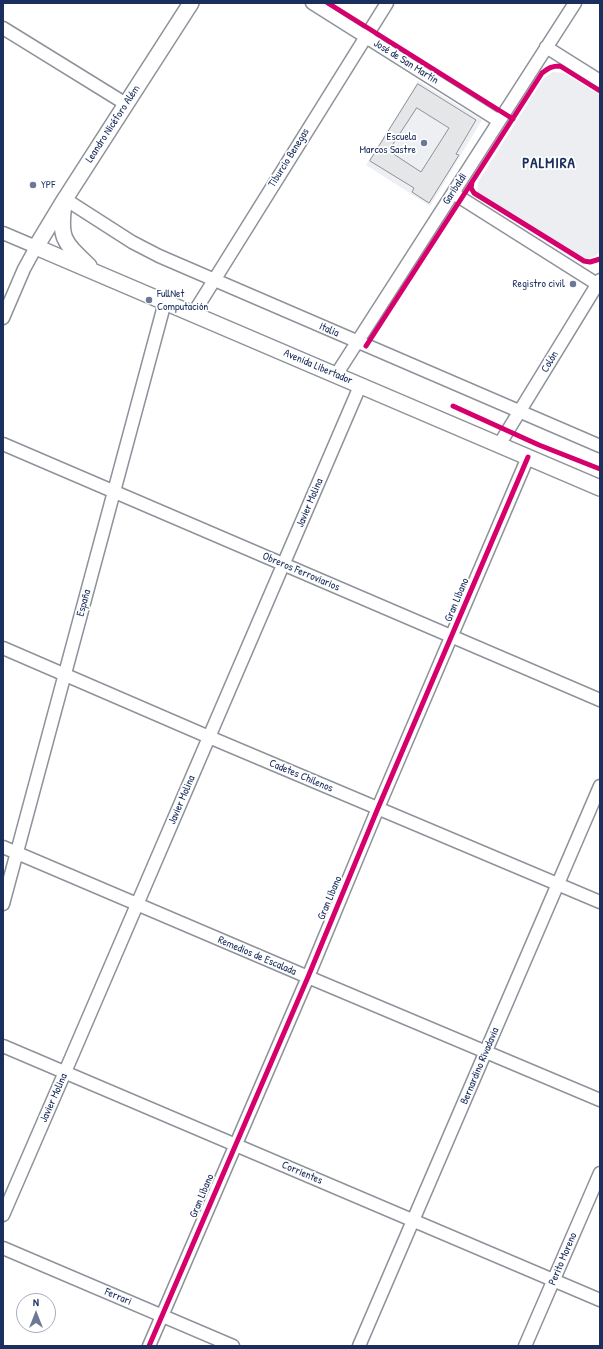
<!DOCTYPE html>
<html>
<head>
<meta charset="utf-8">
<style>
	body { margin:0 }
	#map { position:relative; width:603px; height:1349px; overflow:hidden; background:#fff; font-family:"Patrick Hand",sans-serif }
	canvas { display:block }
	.frame { position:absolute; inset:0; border:4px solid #1b2f5e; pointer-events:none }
	.north { position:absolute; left:16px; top:1293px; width:40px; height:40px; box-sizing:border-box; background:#fff; border:1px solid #a4acbf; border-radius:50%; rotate:0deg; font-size:11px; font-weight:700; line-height:16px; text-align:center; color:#1b2f5e }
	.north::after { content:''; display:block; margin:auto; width:14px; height:18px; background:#6b7896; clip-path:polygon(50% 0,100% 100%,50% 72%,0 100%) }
</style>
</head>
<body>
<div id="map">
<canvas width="603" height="1349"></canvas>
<div class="frame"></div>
<div class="north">N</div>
</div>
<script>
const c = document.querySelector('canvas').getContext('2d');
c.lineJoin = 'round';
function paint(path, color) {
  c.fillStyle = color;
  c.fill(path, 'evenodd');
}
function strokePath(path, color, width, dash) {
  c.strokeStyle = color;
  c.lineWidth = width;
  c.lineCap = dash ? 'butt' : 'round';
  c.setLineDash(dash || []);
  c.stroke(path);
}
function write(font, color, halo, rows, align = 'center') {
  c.font = font + ' "Patrick Hand",sans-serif';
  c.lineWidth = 3.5;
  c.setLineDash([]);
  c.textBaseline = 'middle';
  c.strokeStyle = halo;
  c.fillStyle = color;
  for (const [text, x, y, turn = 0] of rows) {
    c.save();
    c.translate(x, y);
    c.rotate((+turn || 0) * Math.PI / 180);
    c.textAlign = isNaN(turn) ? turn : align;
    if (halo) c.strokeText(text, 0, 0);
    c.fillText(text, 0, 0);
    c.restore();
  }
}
const built = new Path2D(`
	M 418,81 L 482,120 L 430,206 L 366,165 Z`);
const green = new Path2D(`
	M 553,72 L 564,73 L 600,95 L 600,251 C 594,259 588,260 579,256 L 479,195 L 477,192 L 478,182 L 544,78 Z`);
const building = new Path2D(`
	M 418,84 L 476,120 L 456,154 L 459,155 L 429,203 L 412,192 L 414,188 L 370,161 ZM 417,108 L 449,128 L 421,172 L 389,151 Z`);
const minor = new Path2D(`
	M 312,3 L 499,121
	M 3,28 L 126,104
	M 546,47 L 600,81
	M 453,193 L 597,284
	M 65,199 L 132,242 L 159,256 L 600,446
	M 3,233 L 36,247 L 24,269 L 3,318
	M 193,314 L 387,3
	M 336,375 L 575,3
	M 3,444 L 600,700
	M 499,445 L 600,280
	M 3,648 L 209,737 L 600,902
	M 3,847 L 308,977 L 600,1100
	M 3,904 L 165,302
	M 3,1046 L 600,1300
	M 3,1215 L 65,1072 L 360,386
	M 3,1248 L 233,1346
	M 149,1346 L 308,977 L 378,808 L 528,457
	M 359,1346 L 600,786
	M 525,1346 L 600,1173`);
const major = new Path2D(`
	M 191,3 L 65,199 L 36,247 L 600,488
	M 64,204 C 59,239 64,242 89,266`);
const cycleway = new Path2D(`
	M 328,3 L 513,119
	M 600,91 L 560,66 C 552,66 548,68 542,73 L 472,182 L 471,188 L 474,193 L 584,261 L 590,262 L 600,259
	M 366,346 L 472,182
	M 453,406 L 539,445 L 600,469
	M 149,1346 L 308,977 L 378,808 L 528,457`);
const markers = [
	[424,143,4,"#6b7896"],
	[33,185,4,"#6b7896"],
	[573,284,4,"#6b7896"],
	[149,300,4,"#6b7896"]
];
const streetNames = [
	["José de San Martín",406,62,32],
	["Leandro Nicéforo Além",113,124,-57],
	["Tiburcio Benegas",289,158,-58],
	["Garibaldi",455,189,-57],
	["Italia",329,330,23],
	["Colón",550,362,-59],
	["Avenida Libertador",318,367,23],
	["Javier Molina",310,503,-67],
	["Obreros Ferroviarios",301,572,23],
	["Gran Líbano",457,600,-67],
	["España",84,603,-75],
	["Cadetes Chilenos",301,776,23],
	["Javier Molina",182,800,-67],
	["Gran Líbano",330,898,-67],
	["Remedios de Escalada",257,956,23],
	["Bernardino Rivadavia",480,1066,-67],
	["Javier Molina",54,1098,-66],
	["Corrientes",302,1173,23],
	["Gran Líbano",202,1196,-67],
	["Perito Moreno",563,1259,-67],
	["Ferrari",118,1297,23]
];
const poiNames = [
	["Escuela",416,137],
	["Marcos Sastre",416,150],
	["YPF",41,185,"left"],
	["Registro civil",565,284],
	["FullNet",157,294,"left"],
	["Computación",157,307,"left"]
];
const districtNames = [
	["PALMIRA",549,164]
];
paint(built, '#edeff3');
paint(green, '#edeef2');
paint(building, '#e5e6e8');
strokePath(building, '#8e929a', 1);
strokePath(minor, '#8e929a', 15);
strokePath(major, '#8e929a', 18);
strokePath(minor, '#fff', 12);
strokePath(major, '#fff', 15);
strokePath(cycleway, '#d6006c', 5);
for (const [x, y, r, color] of markers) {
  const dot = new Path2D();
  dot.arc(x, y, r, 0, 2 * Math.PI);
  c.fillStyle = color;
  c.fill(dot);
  strokePath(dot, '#fff', 1.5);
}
write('11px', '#1b2f5e', '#fff', streetNames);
write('11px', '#1b2f5e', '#fff', poiNames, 'right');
c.letterSpacing = '1px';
write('bold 15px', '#1b2f5e', '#fff', districtNames);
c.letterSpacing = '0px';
</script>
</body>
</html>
